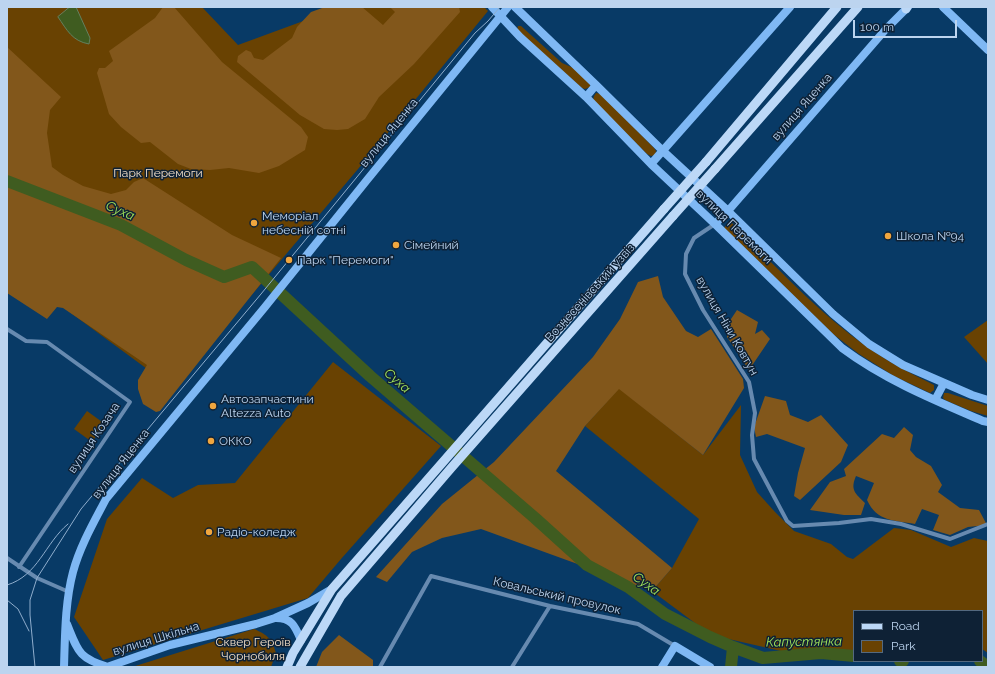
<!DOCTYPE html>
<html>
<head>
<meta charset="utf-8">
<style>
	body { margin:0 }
	#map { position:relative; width:995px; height:674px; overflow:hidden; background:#083a66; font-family:Raleway,sans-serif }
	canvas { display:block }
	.frame { position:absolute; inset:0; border:8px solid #bcd4ef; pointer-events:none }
	.legend { position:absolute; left:853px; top:610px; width:130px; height:52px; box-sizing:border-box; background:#0e2135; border:1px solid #54697f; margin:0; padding:5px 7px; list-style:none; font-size:12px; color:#bcd4ef }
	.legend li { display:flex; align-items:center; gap:8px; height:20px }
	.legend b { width:20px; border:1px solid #54697f }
	.scale { position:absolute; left:853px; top:20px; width:104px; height:18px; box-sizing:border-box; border:2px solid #bcd4ef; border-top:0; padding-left:5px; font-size:12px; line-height:14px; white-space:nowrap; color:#bcd4ef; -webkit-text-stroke:3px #0e2135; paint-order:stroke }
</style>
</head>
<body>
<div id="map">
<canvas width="995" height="674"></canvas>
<div class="frame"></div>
<ul class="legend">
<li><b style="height:5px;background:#bcd8f7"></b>Road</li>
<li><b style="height:11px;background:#694202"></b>Park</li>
</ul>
<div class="scale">100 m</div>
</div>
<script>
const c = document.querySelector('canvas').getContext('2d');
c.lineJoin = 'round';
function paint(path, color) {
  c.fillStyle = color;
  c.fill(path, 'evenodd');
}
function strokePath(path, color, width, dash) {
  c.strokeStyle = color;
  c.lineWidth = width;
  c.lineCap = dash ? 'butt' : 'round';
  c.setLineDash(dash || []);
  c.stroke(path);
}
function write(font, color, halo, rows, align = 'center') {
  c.font = font + ' Raleway,sans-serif';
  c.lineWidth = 3;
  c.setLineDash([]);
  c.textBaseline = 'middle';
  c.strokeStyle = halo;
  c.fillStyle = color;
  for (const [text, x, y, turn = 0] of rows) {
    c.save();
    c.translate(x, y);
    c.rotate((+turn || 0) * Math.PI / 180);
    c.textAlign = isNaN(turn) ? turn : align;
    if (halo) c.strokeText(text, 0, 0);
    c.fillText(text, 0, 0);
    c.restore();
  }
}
const green = new Path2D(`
	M 7,7 L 202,7 L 238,45 L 336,9 L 339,7 L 484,7 L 488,11 L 369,156 L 173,388 L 41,291 L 7,271 Z
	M 518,26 L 521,26 L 562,63 L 576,69 L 590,84 L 590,87 L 585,89 L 582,88 L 517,30 Z
	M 596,93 L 601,94 L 654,148 L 656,151 L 655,155 L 651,156 L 647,154 L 593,100 L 594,96 Z
	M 730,221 C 775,265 818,313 870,349 C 890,363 912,374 934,385 L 934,390 L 930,393 L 894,376 L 859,354 L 833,334 L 724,228 Z
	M 988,320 L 988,364 L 964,337 Z
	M 333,362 L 441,446 L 341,559 L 308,598 L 103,660 L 74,617 L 107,519 L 142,478 L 173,498 L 198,485 L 235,483 Z
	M 619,388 L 703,455 L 741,405 L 740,455 L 757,492 L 775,512 L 794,531 L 831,544 L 847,557 L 853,559 L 894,528 L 911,530 L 951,547 L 974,538 L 988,541 L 988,653 L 982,649 L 982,611 L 854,611 L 854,650 L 781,651 L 711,635 L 652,591 L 672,568 L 699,519 L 585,426 Z
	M 944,393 L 948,393 L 988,406 L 988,416 L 971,411 L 945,400 L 943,398 Z
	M 87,411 L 105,424 L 92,442 L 74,429 Z
	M 254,629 C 268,635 272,639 276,653 L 271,667 L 132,667 Z`);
const forest = new Path2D(`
	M 163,7 L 174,7 L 222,62 L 301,127 L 308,137 L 305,150 L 279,166 L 259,173 L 229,168 L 210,170 L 191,169 L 178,164 L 150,142 L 141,143 L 121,127 L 109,114 L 97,73 L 99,68 L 105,68 L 113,61 L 109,51 L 155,18 Z
	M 325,7 L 362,7 L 383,25 L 395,12 L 390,7 L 459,7 L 460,12 L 414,64 L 379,97 L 365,119 L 348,129 L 337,130 L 324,129 L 300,115 L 237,62 L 238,56 L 246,50 L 251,52 L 254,58 L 263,60 L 292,38 L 297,27 L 311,12 Z
	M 7,47 L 61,97 L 50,110 L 47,133 L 52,167 L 63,175 L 83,186 L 111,194 L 126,190 L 134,182 L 143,178 L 232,235 L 281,258 L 160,411 L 156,412 L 143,404 L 138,389 L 138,380 L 147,365 L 63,308 L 57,307 L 47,319 L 7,293 Z
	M 658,276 L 663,297 L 686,331 L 698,337 L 711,329 L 743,379 L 744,388 L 703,455 L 619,389 L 585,426 L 556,471 L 672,568 L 652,591 L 481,529 L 442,538 L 412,552 L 387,582 L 376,577 L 442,504 L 494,462 L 593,357 L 620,319 L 638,282 Z
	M 737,310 L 758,322 L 755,334 L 762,330 L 770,339 L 749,370 L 727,337 L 727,325 Z
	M 765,396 L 786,401 L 790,415 L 808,422 L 821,415 L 848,445 L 841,462 L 800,500 L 794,496 L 798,473 L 805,448 L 767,434 L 756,437 L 754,427 Z
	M 904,427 L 913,435 L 910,450 L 916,457 L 931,466 L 942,485 L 938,492 L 960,508 L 979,510 L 987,525 L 968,527 L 950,535 L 933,530 L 939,515 L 922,509 L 915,524 C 894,520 877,522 867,500 L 874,483 L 856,476 C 850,490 855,493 865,503 L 861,515 L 844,515 L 810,510 L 830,482 L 846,476 L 844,469 L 882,434 L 894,438 Z
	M 339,635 L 373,660 L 373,667 L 316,667 L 322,652 Z`);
const water = new Path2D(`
	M 70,7 L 76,7 L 90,38 L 89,44 C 72,41 67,30 58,17 Z`);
const river = new Path2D(`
	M 7,181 L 121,225 L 186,260 L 224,277 L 252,267 L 370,376 L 535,518 L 587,565 L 628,587 L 665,614 L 710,637 L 733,647 L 731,667
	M 733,647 L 763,658 L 821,653 L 854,656
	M 900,661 L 903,661
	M 980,661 L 988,667`);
const street = new Path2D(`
	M 715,224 L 694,238 L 686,254 L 685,274 L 703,310 L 749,382 L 755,413 L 752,435 L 754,459 L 787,521 L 793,526 L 839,523 L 871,519 L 901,524 L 950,539 L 988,524
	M 7,329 L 26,341 L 47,342 L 130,402 L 19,567
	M 7,558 L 37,578 L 69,592
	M 380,667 L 431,576 L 550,606 L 638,624 L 675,646
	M 512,667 L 550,606`);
const secondary = new Path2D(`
	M 492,7 L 520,37 L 586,97 L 651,164 L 715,224 L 842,348 C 885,380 934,400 983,421 L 988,422
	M 515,7 L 596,85 L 663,151 L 728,211 L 833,314 L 869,344 L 903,365 L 972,395 L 988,400
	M 943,7 L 988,50
	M 586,97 L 596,85
	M 651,164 L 790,7
	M 715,224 L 728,211 L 886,29 L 908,7
	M 935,400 L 944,383
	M 276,618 C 292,618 295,626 301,640
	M 67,624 C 78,651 78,658 108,667
	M 64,667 C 65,636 65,602 73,572 C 80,546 94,522 106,499 L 265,307 L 367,180 L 508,7
	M 107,667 L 170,645 L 256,624 L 275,618 L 308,603 L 332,589
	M 662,667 L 675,646 L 710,667`);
const primary = new Path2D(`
	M 906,9 L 907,7
	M 706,162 L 837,7
	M 715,169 L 858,7
	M 287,667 L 293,653 L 332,589 L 664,209
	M 300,667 L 341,596 L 452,467 L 673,216`);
const tram = new Path2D(`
	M 7,585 C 38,576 45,543 68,524
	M 7,600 L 18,609 L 29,631
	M 35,667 L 30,615 L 30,600 L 37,578 L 81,509 L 261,294 L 475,33 L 488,21 L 500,7`);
const primaryBridge = new Path2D(`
	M 664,209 L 706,162
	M 673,216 L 715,169`);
const markers = [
	[254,223,4,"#f0a63f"],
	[888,236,4,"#f0a63f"],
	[396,245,4,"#f0a63f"],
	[289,260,4,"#f0a63f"],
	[213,406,4,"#f0a63f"],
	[211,441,4,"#f0a63f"],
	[209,532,4,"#f0a63f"]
];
const streetNames = [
	["вулиця Яценка",802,107,-49],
	["вулиця Яценка",389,133,-51],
	["вулиця Перемоги",734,227,44],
	["Вознесенівський узвіз",590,293,-48],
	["вулиця Ніни Ковтун",727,326,60],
	["вулиця Козача",94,438,-56],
	["вулиця Яценка",121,464,-52],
	["Ковальський провулок",557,596,13],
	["вулиця Шкільна",156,639,-17]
];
const parkNames = [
	["Парк Перемоги",158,173],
	["Сквер Героїв",253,642],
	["Чорнобиля",253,656]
];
const poiNames = [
	["Меморіал",262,216],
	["небесній сотні",262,230],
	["Школа №94",896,236],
	["Сімейний",404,245],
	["Парк \"Перемоги\"",297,260],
	["Автозапчастини",221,399],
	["Altezza Auto",221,413],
	["ОККО",219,441],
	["Радіо-коледж",217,532]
];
const waterNames = [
	["Суха",120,211,23],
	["Суха",397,381,41],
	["Суха",646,584,35],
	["Капустянка",804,642,-1]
];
paint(green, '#694202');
paint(forest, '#82571b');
paint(water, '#3f5c20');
strokePath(water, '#64805e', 1);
strokePath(river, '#3f5c20', 12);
strokePath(street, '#678ab0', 4);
strokePath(secondary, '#7fb8f4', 8);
strokePath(primary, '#bcd8f7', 9);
strokePath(tram, '#90aecd', 1);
strokePath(primaryBridge, '#bcd8f7', 9);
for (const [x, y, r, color] of markers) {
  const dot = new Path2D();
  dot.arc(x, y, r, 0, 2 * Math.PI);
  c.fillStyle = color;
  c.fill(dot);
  strokePath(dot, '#0e2135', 1.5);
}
write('12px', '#bcd4ef', '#0e2135', streetNames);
write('12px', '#f2dfc8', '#0e2135', parkNames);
write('12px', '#bcd4ef', '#0e2135', poiNames, 'left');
write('italic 13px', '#a4e75a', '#0e2135', waterNames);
</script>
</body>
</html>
